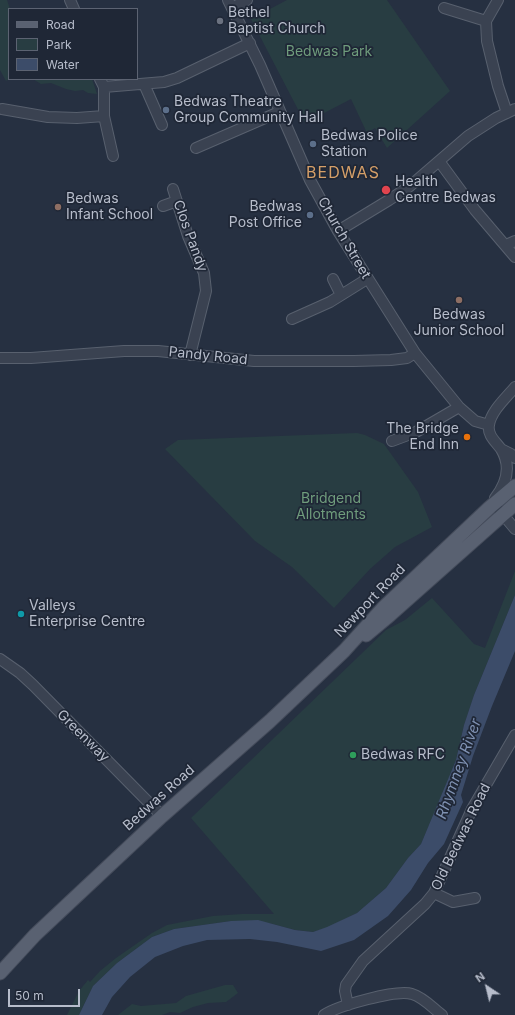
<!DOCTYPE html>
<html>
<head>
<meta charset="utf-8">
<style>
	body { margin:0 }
	#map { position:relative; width:515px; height:1015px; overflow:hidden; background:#263041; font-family:Inter,sans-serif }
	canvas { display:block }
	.legend { position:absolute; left:8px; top:8px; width:130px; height:72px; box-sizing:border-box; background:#1f2736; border:1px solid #5c6372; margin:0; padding:5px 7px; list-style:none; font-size:12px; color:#b7bdcb }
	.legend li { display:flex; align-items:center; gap:8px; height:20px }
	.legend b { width:20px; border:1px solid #5c6372 }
	.north { position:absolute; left:467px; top:967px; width:40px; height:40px; -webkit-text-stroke:3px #1f2736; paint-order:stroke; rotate:325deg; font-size:11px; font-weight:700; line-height:16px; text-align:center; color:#b7bdcb }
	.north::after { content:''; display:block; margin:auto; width:14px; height:18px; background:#b7bdcb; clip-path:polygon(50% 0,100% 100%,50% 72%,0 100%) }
	.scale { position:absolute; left:8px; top:989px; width:72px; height:18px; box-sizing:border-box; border:2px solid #b7bdcb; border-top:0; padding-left:5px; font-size:12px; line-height:14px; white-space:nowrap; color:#b7bdcb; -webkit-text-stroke:3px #1f2736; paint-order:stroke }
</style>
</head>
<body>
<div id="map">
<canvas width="515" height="1015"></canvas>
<ul class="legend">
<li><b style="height:5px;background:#596171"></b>Road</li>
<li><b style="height:11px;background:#283d42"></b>Park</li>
<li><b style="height:11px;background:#3c4c69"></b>Water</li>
</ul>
<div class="north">N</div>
<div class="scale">50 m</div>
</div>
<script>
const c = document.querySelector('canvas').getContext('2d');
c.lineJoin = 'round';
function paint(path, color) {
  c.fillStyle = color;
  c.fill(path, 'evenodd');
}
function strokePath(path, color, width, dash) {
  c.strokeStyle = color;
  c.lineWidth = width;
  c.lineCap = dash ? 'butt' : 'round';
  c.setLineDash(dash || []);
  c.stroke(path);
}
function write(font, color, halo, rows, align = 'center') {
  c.font = font + ' Inter,sans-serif';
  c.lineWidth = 3.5;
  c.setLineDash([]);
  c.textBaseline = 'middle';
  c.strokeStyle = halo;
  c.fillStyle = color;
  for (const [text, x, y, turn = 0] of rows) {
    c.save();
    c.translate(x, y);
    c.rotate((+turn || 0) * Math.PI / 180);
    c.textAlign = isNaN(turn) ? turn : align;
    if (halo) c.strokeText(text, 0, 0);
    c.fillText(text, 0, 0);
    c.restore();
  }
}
const green = new Path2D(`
	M 0,0 L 7,0 L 10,9 L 9,9 L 9,79 L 6,81 L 0,70 Z
	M 287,0 L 387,0 L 450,91 L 387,148 L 375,128 L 367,133 L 351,99 L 305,123 L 251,19 Z
	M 33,79 L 92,79 L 97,94 L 88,93 L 83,90 L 75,91 L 66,89 L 51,83 L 41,84 Z
	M 357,433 L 365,435 L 384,444 L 418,492 L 432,527 L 395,547 L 370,569 L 334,608 L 292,567 L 255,541 L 165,449 L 178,440 Z
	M 515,571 L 515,595 L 474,695 L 464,725 L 456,760 L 440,799 L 421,844 L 408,858 L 386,888 L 357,913 L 327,928 L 313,932 L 295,930 L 269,923 L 231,921 L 174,929 L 152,937 L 117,963 L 93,986 L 79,1015 L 67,1015 L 79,991 L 88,980 L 90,982 L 100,971 L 116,958 L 152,933 L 167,925 L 213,916 L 242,914 L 274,914 L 191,818 L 386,630 L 405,620 L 432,598 L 474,644 L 485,648 Z
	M 225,985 L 233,985 L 238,993 L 226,1002 L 208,1003 L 193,1007 L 180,1013 L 170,1012 L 162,1015 L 118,1015 L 132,1004 L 141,1006 L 176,1003 L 186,996 Z`);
const water = new Path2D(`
	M 515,595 L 515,651 L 492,706 L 473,756 L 461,795 L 463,802 L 444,844 L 428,863 L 411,890 L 388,916 L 354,940 L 321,951 L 277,942 L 250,939 L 207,940 L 183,946 L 155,957 L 130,977 L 112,997 L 102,1015 L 79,1015 L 93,986 L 117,963 L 152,937 L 174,929 L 231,921 L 258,920 L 295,930 L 313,932 L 327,927 L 357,913 L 386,888 L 408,858 L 421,844 L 456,760 L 464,725 L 474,695 Z`);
const minor = new Path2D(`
	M 70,0 L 74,9
	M 228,0 L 260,65 L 310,180 L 338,231 L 415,353 L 459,407 L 475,421 L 489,425
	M 498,0 L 486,21 L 487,41 L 498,86 L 507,113
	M 232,8 L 247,0
	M 444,8 L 486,21
	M 100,79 L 104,87 L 164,82 L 177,78 L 250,43
	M 144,84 L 162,125
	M 104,87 L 104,116 L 113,156
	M 2,109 L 48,117 L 77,118 L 104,116
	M 196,148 L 279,112
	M 439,161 L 475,210 L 515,257
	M 173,189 L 188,236 L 204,273 L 206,291 L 190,355
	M 163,206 L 177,201
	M 338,231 L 389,200 L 410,186 L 468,136 L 496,118 L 515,109
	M 506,245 L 515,241
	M 333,279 L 341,295
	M 292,319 L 330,302 L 367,279
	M 0,358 L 31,358 L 124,351 L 158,351 L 254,361 L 354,361 L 391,360 L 407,358 L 415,353
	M 392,441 L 416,432 L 459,407
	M 501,449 L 511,454 L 515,458
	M 495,498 C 506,484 512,467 501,449 C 496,442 487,435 489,425 C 491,411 506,398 515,387
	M 499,510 L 515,529
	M 0,659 L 20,673 L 33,685 L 162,816
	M 434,893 L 453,902 L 475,898
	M 348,1005 L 345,991 L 346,985 L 363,961 L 425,904 L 434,893 L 472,809 L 515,735
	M 324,1015 C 337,1006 397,989 412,994 C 423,997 433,1008 442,1015`);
const major = new Path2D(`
	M 366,635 L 390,615 L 515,504
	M 0,973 L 35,935 L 162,816 L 270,721 L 344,651 L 383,608 L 489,508 L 515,486`);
const markers = [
	[220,21,4,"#6b7280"],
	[166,110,4,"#5c6f8a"],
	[313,144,4,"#5c6f8a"],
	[386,190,5,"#e0444e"],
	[58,207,4,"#8d6e63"],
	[310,215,4,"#5c6f8a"],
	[459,300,4,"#8d6e63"],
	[467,437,4,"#e8710a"],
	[21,614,4,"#0f9aa8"],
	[353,755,4,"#2e9e5b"]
];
const poiNames = [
	["Bethel",228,13],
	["Baptist Church",228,29],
	["Bedwas Theatre",174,102],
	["Group Community Hall",174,118],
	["Bedwas Police",321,136],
	["Station",321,152],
	["Health",395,182],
	["Centre Bedwas",395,198],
	["Bedwas",66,199],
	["Infant School",66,215],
	["Bedwas",302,207,"right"],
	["Post Office",302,223,"right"],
	["Bedwas",459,315,"center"],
	["Junior School",459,331,"center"],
	["The Bridge",459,429,"right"],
	["End Inn",459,445,"right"],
	["Valleys",29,606],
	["Enterprise Centre",29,622],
	["Bedwas RFC",361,755]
];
const parkNames = [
	["Bedwas Park",329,52],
	["Bridgend",331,499],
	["Allotments",331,515]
];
const streetNames = [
	["Clos Pandy",190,236,70],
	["Church Street",344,238,60],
	["Pandy Road",208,356,6],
	["Newport Road",370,601,-46],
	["Greenway",83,736,45],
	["Bedwas Road",159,798,-42],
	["Old Bedwas Road",461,837,-64]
];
const waterNames = [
	["Rhymney River",459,769,-70]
];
const quarterNames = [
	["BEDWAS",343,173]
];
paint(green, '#283d42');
paint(water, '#3c4c69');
strokePath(minor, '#58606e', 12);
strokePath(major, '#444b5a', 15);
strokePath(minor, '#3a4251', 10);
strokePath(major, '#596171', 13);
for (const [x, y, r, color] of markers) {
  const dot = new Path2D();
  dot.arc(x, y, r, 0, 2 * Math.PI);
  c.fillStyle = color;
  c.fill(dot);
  strokePath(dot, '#1f2736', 1.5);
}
write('14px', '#b7bdcb', '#1f2736', poiNames, 'left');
write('14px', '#6f9c7c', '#1f2736', parkNames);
write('14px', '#b7bdcb', '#1f2736', streetNames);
write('italic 15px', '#7f91b2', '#1f2736', waterNames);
c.letterSpacing = '1px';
write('16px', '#d59f68', '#1f2736', quarterNames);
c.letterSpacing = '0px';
</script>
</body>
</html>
